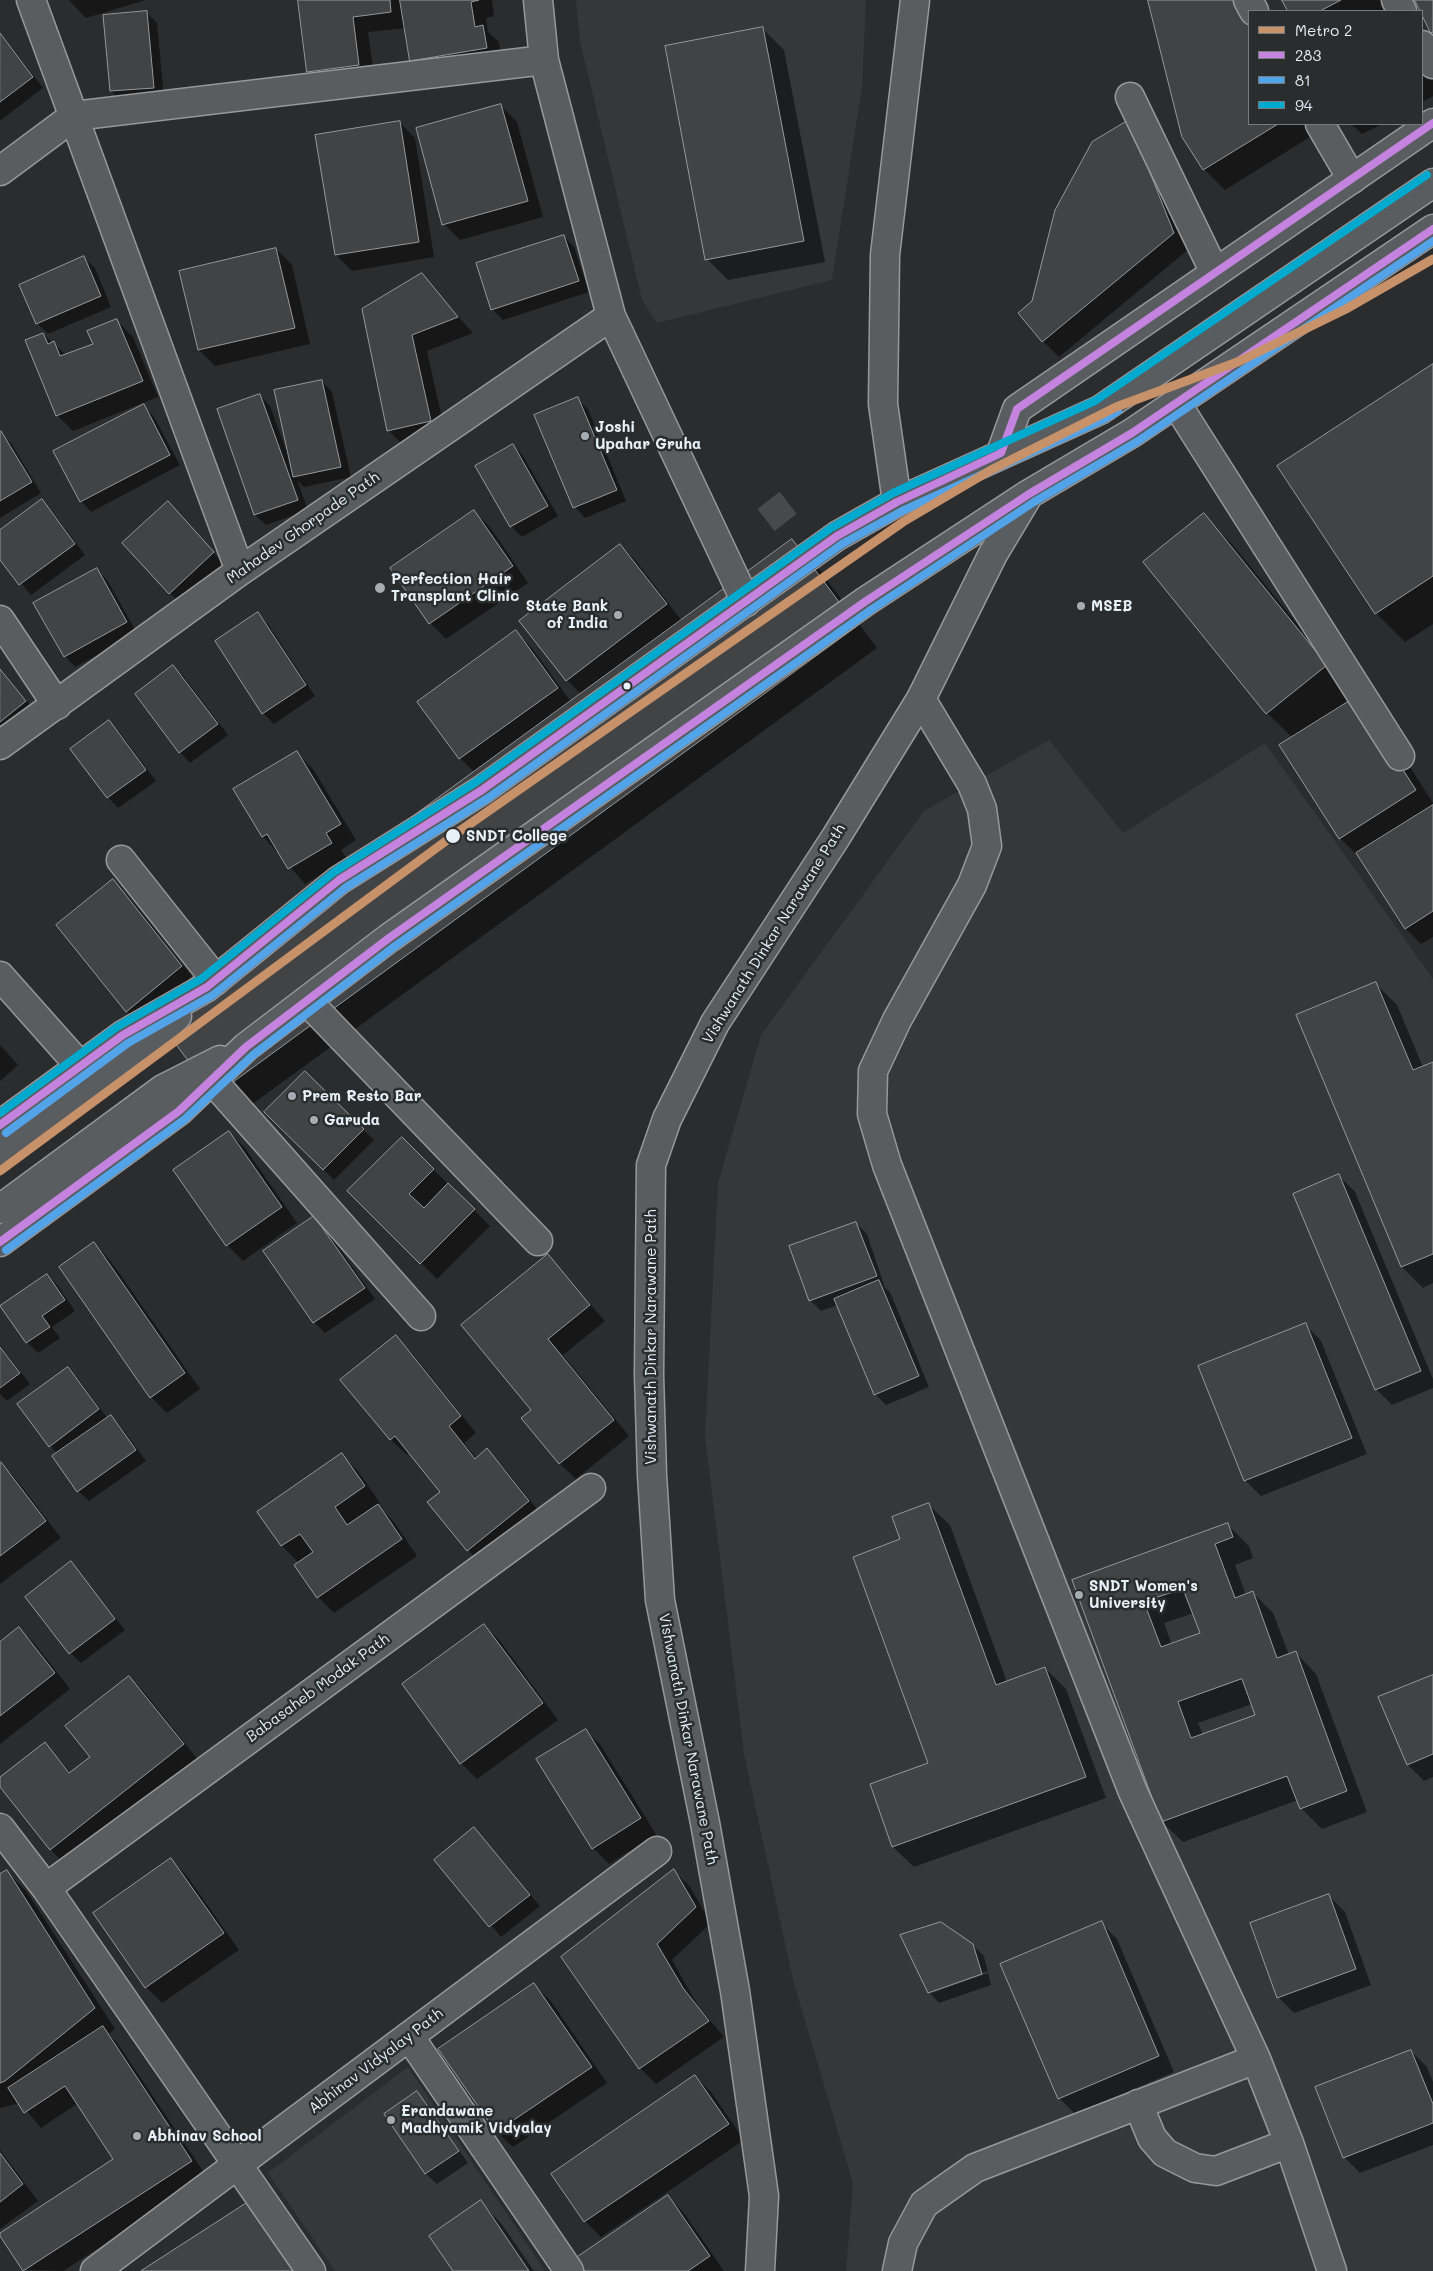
<!DOCTYPE html>
<html>
<head>
<meta charset="utf-8">
<style>
	body { margin:0 }
	#map { position:relative; width:1433px; height:2271px; overflow:hidden; background:#2b2c2d; font-family:Mali,sans-serif }
	canvas { display:block }
	.legend { position:absolute; left:1248px; top:10px; width:175px; height:115px; box-sizing:border-box; background:#2a2d2e; border:1px solid #767b7f; margin:0; padding:6px 9px; list-style:none; font-size:15px; color:#e8f1f8 }
	.legend li { display:flex; align-items:center; gap:10px; height:25px }
	.legend b { width:25px; border:1px solid #767b7f }
</style>
</head>
<body>
<div id="map">
<canvas width="1433" height="2271"></canvas>
<ul class="legend">
<li><b style="height:6px;background:#c7916a"></b>Metro 2</li>
<li><b style="height:6px;background:#c483df"></b>283</li>
<li><b style="height:6px;background:#53a3e8"></b>81</li>
<li><b style="height:6px;background:#00a9ce"></b>94</li>
</ul>
</div>
<script>
const c = document.querySelector('canvas').getContext('2d');
c.lineJoin = 'round';
function paint(path, color) {
  c.fillStyle = color;
  c.fill(path, 'evenodd');
}
function strokePath(path, color, width, dash) {
  c.strokeStyle = color;
  c.lineWidth = width;
  c.lineCap = dash ? 'butt' : 'round';
  c.setLineDash(dash || []);
  c.stroke(path);
}
function write(font, color, halo, rows, align = 'center') {
  c.font = font + ' Mali,sans-serif';
  c.lineWidth = 5;
  c.setLineDash([]);
  c.textBaseline = 'middle';
  c.strokeStyle = halo;
  c.fillStyle = color;
  for (const [text, x, y, turn = 0] of rows) {
    c.save();
    c.translate(x, y);
    c.rotate((+turn || 0) * Math.PI / 180);
    c.textAlign = isNaN(turn) ? turn : align;
    if (halo) c.strokeText(text, 0, 0);
    c.fillText(text, 0, 0);
    c.restore();
  }
}
const built = new Path2D(`
	M 576,0 L 866,0 L 862,87 L 832,280 L 657,323 L 642,300 L 580,41 Z
	M 1049,740 L 1123,833 L 1265,743 L 1433,979 L 1433,2271 L 846,2271 L 853,2183 L 793,1980 L 744,1754 L 705,1436 L 718,1183 L 761,1035 L 924,811 Z
	M 408,2067 L 545,2271 L 335,2271 L 268,2173 Z`);
const shadow = new Path2D(`
	M 69,0 L 146,0 L 86,18 Z
	M 299,0 L 492,0 L 494,16 L 486,18 L 488,32 L 499,42 L 502,64 L 427,76 L 411,60 L 406,28 L 368,32 L 375,80 L 324,87 L 308,71 Z
	M 1149,0 L 1249,11 L 1249,124 L 1324,124 L 1326,127 L 1225,190 L 1204,169 Z
	M 1283,0 L 1402,0 L 1403,11 L 1289,11 Z
	M 146,12 L 157,23 L 164,98 L 122,102 L 111,91 Z
	M 763,29 L 784,50 L 825,262 L 728,280 L 707,259 Z
	M 0,32 L 43,88 L 1,120 L 0,119 Z
	M 1422,43 L 1433,64 L 1433,96 L 1422,102 Z
	M 501,106 L 517,122 L 543,217 L 460,240 L 444,224 Z
	M 1128,121 L 1189,249 L 1059,357 L 1043,341 Z
	M 399,122 L 415,138 L 434,257 L 352,271 L 336,255 Z
	M 1351,124 L 1382,124 L 1362,134 Z
	M 564,236 L 574,247 L 589,292 L 503,320 L 492,309 Z
	M 276,249 L 292,265 L 310,344 L 215,366 L 199,350 Z
	M 84,258 L 95,268 L 111,307 L 48,334 L 37,323 Z
	M 421,275 L 473,333 L 427,351 L 446,437 L 404,446 L 388,430 Z
	M 117,321 L 133,337 L 158,397 L 73,431 L 57,415 L 43,334 L 66,355 L 94,345 Z
	M 1433,365 L 1433,624 L 1405,642 L 1376,613 Z
	M 322,381 L 332,392 L 351,477 L 304,487 L 297,480 L 308,510 L 266,525 L 255,515 L 218,410 L 260,395 L 270,406 L 286,450 Z
	M 577,399 L 588,409 L 626,501 L 585,518 L 575,507 Z
	M 144,406 L 154,417 L 180,465 L 91,512 L 81,501 Z
	M 0,433 L 11,443 L 41,493 L 0,518 Z
	M 513,445 L 523,456 L 558,516 L 522,537 L 511,526 L 476,466 Z
	M 42,501 L 52,511 L 85,555 L 31,595 L 0,558 L 0,532 Z
	M 474,512 L 490,527 L 528,583 L 446,639 L 430,623 Z
	M 178,514 L 224,564 L 180,604 L 170,593 Z
	M 1203,515 L 1232,544 L 1355,695 L 1343,705 L 1344,706 L 1385,728 L 1433,803 L 1433,937 L 1421,944 L 1405,928 L 1363,861 L 1340,838 L 1293,738 L 1267,713 L 1145,562 Z
	M 792,541 L 813,561 L 877,648 L 236,1116 L 156,1015 L 143,1027 L 127,1011 L 113,881 L 129,897 L 194,979 L 475,773 L 460,758 L 516,632 L 532,648 L 571,702 L 582,695 L 567,680 L 620,545 L 636,561 L 682,621 Z
	M 97,570 L 107,580 L 137,633 L 75,667 L 65,656 Z
	M 258,614 L 268,624 L 315,696 L 274,724 L 263,713 L 216,641 Z
	M 173,666 L 184,677 L 228,735 L 190,763 L 180,752 Z
	M 0,668 L 36,712 L 0,740 Z
	M 109,722 L 120,733 L 156,781 L 118,808 L 108,797 Z
	M 297,753 L 313,769 L 356,840 L 341,850 L 347,859 L 305,884 L 263,836 Z
	M 1376,984 L 1397,1005 L 1423,1067 L 1433,1063 L 1433,1283 L 1423,1288 L 1402,1267 L 1298,1016 Z
	M 0,1045 L 18,1065 L 0,1081 Z
	M 305,1073 L 374,1140 L 334,1180 L 266,1112 Z
	M 229,1132 L 245,1148 L 297,1223 L 243,1261 L 227,1245 Z
	M 402,1138 L 490,1226 L 437,1279 L 349,1191 Z
	M 1339,1176 L 1355,1192 L 1433,1379 L 1433,1388 L 1392,1405 L 1376,1389 Z
	M 314,1218 L 325,1228 L 375,1299 L 325,1333 L 314,1322 Z
	M 856,1223 L 867,1234 L 885,1288 L 890,1292 L 929,1387 L 886,1405 L 875,1394 L 838,1305 L 821,1311 L 810,1300 Z
	M 94,1244 L 110,1260 L 200,1389 L 167,1413 L 151,1397 Z
	M 548,1256 L 605,1321 L 563,1355 L 629,1436 L 576,1479 L 560,1464 L 523,1418 L 533,1410 Z
	M 47,1275 L 58,1286 L 75,1311 L 52,1327 L 60,1338 L 38,1353 L 27,1342 L 2,1306 Z
	M 1306,1325 L 1321,1341 L 1367,1454 L 1261,1496 L 1245,1480 Z
	M 396,1337 L 412,1353 L 476,1433 L 464,1443 L 477,1459 L 487,1450 L 503,1466 L 544,1518 L 483,1566 L 468,1550 L 442,1492 L 410,1453 L 407,1455 L 391,1440 L 342,1380 Z
	M 0,1345 L 30,1384 L 7,1401 L 0,1394 Z
	M 68,1369 L 78,1379 L 108,1419 L 111,1416 L 121,1427 L 146,1461 L 89,1501 L 78,1491 L 58,1454 L 50,1446 Z
	M 342,1455 L 358,1471 L 380,1503 L 377,1505 L 394,1522 L 417,1556 L 334,1613 L 318,1597 L 299,1563 L 282,1546 L 259,1512 Z
	M 0,1462 L 17,1480 L 61,1538 L 0,1584 Z
	M 929,1505 L 950,1525 L 1007,1682 L 1045,1668 L 1066,1689 L 1106,1798 L 914,1867 L 893,1847 L 871,1785 L 929,1764 Z
	M 1228,1525 L 1249,1546 L 1253,1558 L 1235,1565 L 1246,1595 L 1252,1592 L 1273,1613 L 1289,1655 L 1296,1653 L 1316,1674 L 1367,1812 L 1322,1829 L 1301,1808 L 1298,1800 L 1183,1842 L 1162,1822 L 1074,1581 ZM 1194,1613 L 1201,1634 L 1172,1645 L 1164,1623 ZM 1252,1704 L 1257,1716 L 1203,1735 L 1198,1723 Z
	M 71,1563 L 125,1630 L 81,1663 L 70,1653 Z
	M 484,1625 L 500,1641 L 558,1720 L 477,1779 L 461,1763 Z
	M 19,1629 L 35,1644 L 70,1689 L 0,1744 L 0,1643 Z
	M 1433,1676 L 1433,1777 L 1424,1781 L 1408,1765 Z
	M 129,1677 L 145,1693 L 199,1761 L 66,1865 L 50,1849 L 0,1785 L 0,1779 L 45,1744 L 71,1773 L 92,1757 Z
	M 586,1730 L 601,1746 L 656,1834 L 609,1864 L 593,1848 Z
	M 474,1829 L 540,1906 L 501,1937 L 436,1860 Z
	M 171,1860 L 187,1876 L 239,1950 L 162,2003 L 146,1987 Z
	M 674,1871 L 690,1887 L 711,1923 L 672,1960 L 698,2006 L 724,2037 L 656,2084 L 640,2068 L 563,1958 Z
	M 7,1872 L 27,1892 L 115,2029 L 109,2034 L 118,2044 L 207,2177 L 63,2271 L 24,2270 L 115,2159 L 78,2103 L 41,2128 L 20,2103 L 0,2108 L 0,1876 Z
	M 1329,1896 L 1345,1912 L 1371,1985 L 1294,2013 L 1278,1997 Z
	M 1101,1923 L 1117,1939 L 1174,2072 L 1075,2114 L 1059,2098 Z
	M 973,1945 L 984,1956 L 991,1985 L 939,2003 L 929,1992 ZM 987,1971 L 988,1973 L 932,1993 L 932,1990 Z
	M 534,1985 L 550,2000 L 607,2083 L 513,2147 L 497,2132 L 440,2049 Z
	M 1411,2051 L 1427,2067 L 1433,2082 L 1433,2145 L 1360,2173 L 1344,2157 Z
	M 695,2076 L 711,2092 L 744,2140 L 601,2237 L 585,2221 L 552,2174 Z
	M 417,2093 L 427,2104 L 468,2163 L 437,2184 L 426,2174 L 385,2115 Z
	M 0,2150 L 38,2201 L 0,2229 Z
	M 668,2197 L 684,2213 L 724,2271 L 586,2271 Z
	M 480,2202 L 501,2223 L 534,2271 L 455,2271 Z`);
const building = new Path2D(`
	M 298,0 L 390,0 L 391,12 L 353,17 L 359,65 L 307,72 Z
	M 400,0 L 479,0 L 471,2 L 475,27 L 483,25 L 487,48 L 410,61 Z
	M 1148,0 L 1240,0 L 1249,14 L 1249,124 L 1278,124 L 1203,170 L 1182,137 Z
	M 1282,0 L 1341,0 L 1320,11 L 1288,11 Z
	M 1415,0 L 1433,0 L 1433,32 L 1431,33 Z
	M 147,11 L 154,88 L 110,91 L 103,15 Z
	M 763,27 L 804,241 L 705,260 L 665,46 Z
	M 0,33 L 33,77 L 0,102 Z
	M 501,104 L 528,201 L 442,225 L 416,128 Z
	M 1129,120 L 1174,233 L 1042,342 L 1018,313 L 1032,301 L 1055,210 L 1092,142 Z
	M 400,121 L 419,242 L 335,255 L 315,135 Z
	M 564,235 L 579,281 L 491,310 L 476,263 Z
	M 276,248 L 295,328 L 198,350 L 179,271 Z
	M 84,256 L 101,296 L 36,324 L 19,285 Z
	M 422,273 L 458,317 L 412,335 L 431,421 L 387,431 L 362,309 Z
	M 117,319 L 143,381 L 56,416 L 25,340 L 43,333 L 48,344 L 54,341 L 60,356 L 93,344 L 87,331 Z
	M 1433,364 L 1433,576 L 1375,614 L 1277,466 Z
	M 322,380 L 341,467 L 293,477 L 274,390 Z
	M 260,394 L 298,500 L 254,515 L 217,409 Z
	M 578,397 L 617,490 L 573,508 L 534,415 Z
	M 144,404 L 170,455 L 80,502 L 53,451 Z
	M 1,431 L 32,482 L 0,501 L 0,432 Z
	M 513,444 L 548,506 L 510,527 L 475,466 Z
	M 42,499 L 75,544 L 19,585 L 0,560 L 0,530 Z
	M 168,501 L 214,552 L 169,594 L 122,543 Z
	M 474,510 L 513,566 L 429,624 L 390,568 Z
	M 1204,513 L 1327,665 L 1266,714 L 1143,562 Z
	M 792,539 L 857,626 L 214,1096 L 150,1009 Z
	M 620,544 L 667,604 L 566,681 L 519,621 Z
	M 97,568 L 127,622 L 64,657 L 33,603 Z
	M 258,612 L 306,685 L 262,714 L 215,641 Z
	M 516,630 L 558,688 L 459,759 L 417,702 Z
	M 173,665 L 218,724 L 179,753 L 135,694 Z
	M 0,669 L 26,701 L 0,722 Z
	M 1356,697 L 1416,790 L 1339,839 L 1279,745 Z
	M 109,720 L 146,770 L 107,798 L 70,749 Z
	M 297,751 L 341,824 L 326,833 L 332,843 L 288,869 L 267,834 L 262,837 L 233,789 Z
	M 1433,805 L 1433,911 L 1405,929 L 1356,853 Z
	M 113,879 L 182,966 L 126,1012 L 56,925 Z
	M 1376,982 L 1413,1070 L 1433,1062 L 1433,1254 L 1401,1267 L 1296,1015 Z
	M 305,1071 L 364,1129 L 323,1170 L 264,1112 Z
	M 229,1131 L 282,1207 L 226,1246 L 173,1170 Z
	M 402,1137 L 434,1169 L 409,1194 L 424,1208 L 448,1183 L 475,1209 L 420,1264 L 347,1191 Z
	M 1339,1174 L 1421,1371 L 1375,1390 L 1293,1194 Z
	M 314,1216 L 365,1288 L 313,1323 L 263,1251 Z
	M 856,1222 L 877,1276 L 809,1301 L 789,1246 Z
	M 94,1242 L 185,1373 L 150,1398 L 59,1267 Z
	M 548,1254 L 590,1305 L 548,1339 L 614,1420 L 559,1464 L 521,1418 L 531,1410 L 461,1325 Z
	M 47,1274 L 65,1300 L 42,1316 L 50,1327 L 26,1343 L 0,1306 Z
	M 879,1280 L 919,1376 L 874,1395 L 834,1299 Z
	M 1306,1323 L 1352,1438 L 1244,1481 L 1198,1366 Z
	M 396,1335 L 461,1416 L 449,1426 L 475,1459 L 487,1448 L 529,1501 L 467,1551 L 427,1502 L 440,1492 L 395,1436 L 390,1440 L 340,1380 Z
	M 0,1347 L 20,1373 L 0,1388 Z
	M 68,1367 L 99,1409 L 49,1447 L 17,1404 Z
	M 111,1415 L 136,1450 L 77,1492 L 52,1456 Z
	M 342,1453 L 365,1486 L 335,1507 L 347,1525 L 378,1504 L 402,1539 L 317,1598 L 294,1565 L 313,1552 L 300,1534 L 281,1546 L 257,1512 Z
	M 1,1462 L 46,1521 L 0,1556 L 0,1463 Z
	M 929,1503 L 996,1685 L 1045,1667 L 1086,1777 L 892,1847 L 870,1784 L 928,1763 L 853,1557 L 900,1539 L 892,1517 Z
	M 1228,1523 L 1233,1537 L 1215,1544 L 1235,1598 L 1253,1591 L 1277,1658 L 1296,1651 L 1347,1791 L 1300,1809 L 1287,1776 L 1161,1822 L 1072,1580 ZM 1183,1589 L 1200,1633 L 1161,1647 L 1144,1602 ZM 1242,1679 L 1255,1715 L 1191,1738 L 1178,1702 Z
	M 71,1561 L 115,1619 L 69,1654 L 25,1597 Z
	M 484,1624 L 543,1703 L 460,1764 L 402,1684 Z
	M 19,1627 L 55,1673 L 0,1716 L 0,1642 Z
	M 1433,1675 L 1433,1754 L 1407,1765 L 1378,1697 Z
	M 129,1676 L 184,1744 L 50,1850 L 0,1787 L 0,1777 L 45,1742 L 69,1773 L 90,1757 L 65,1726 Z
	M 586,1729 L 641,1818 L 592,1849 L 536,1759 Z
	M 474,1827 L 530,1895 L 489,1927 L 434,1860 Z
	M 171,1858 L 224,1933 L 145,1988 L 93,1913 Z
	M 674,1869 L 696,1907 L 657,1944 L 683,1988 L 709,2021 L 639,2069 L 561,1957 Z
	M 7,1870 L 95,2008 L 5,2081 L 0,2083 L 0,1874 Z
	M 1329,1894 L 1356,1969 L 1277,1998 L 1250,1923 Z
	M 1102,1921 L 1159,2056 L 1058,2099 L 1000,1964 Z
	M 941,1922 L 973,1944 L 982,1974 L 928,1993 L 900,1935 Z
	M 534,1983 L 592,2067 L 496,2132 L 438,2049 Z
	M 103,2026 L 192,2161 L 23,2271 L 0,2236 L 0,2233 L 113,2159 L 65,2086 L 24,2113 L 8,2088 Z
	M 1411,2050 L 1433,2104 L 1433,2123 L 1343,2158 L 1315,2087 Z
	M 695,2075 L 729,2124 L 584,2222 L 551,2174 Z
	M 417,2091 L 459,2151 L 425,2174 L 384,2114 Z
	M 0,2153 L 23,2184 L 0,2202 Z
	M 668,2195 L 710,2256 L 688,2271 L 585,2271 L 576,2258 Z
	M 253,2199 L 299,2271 L 141,2271 Z
	M 481,2200 L 529,2271 L 453,2271 L 429,2236 Z`);
const minorTunnel = new Path2D(`
	M 766,520 L 796,497`);
const minor = new Path2D(`
	M 31,0 L 240,571
	M 538,0 L 544,60 L 611,316 L 746,602
	M 1248,0 L 1254,11
	M 1396,0 L 1402,11
	M 1422,45 L 1433,64
	M 1130,97 L 1215,273
	M 1320,124 L 1352,179
	M 0,171 L 74,116 L 544,60
	M 1176,403 L 1400,756
	M 897,502 L 883,404 L 885,255 L 915,0
	M 0,620 L 57,705
	M 921,699 L 972,784 L 982,809 L 987,846 L 972,885 L 897,1020 L 873,1071 L 872,1114 L 887,1165 L 1133,1792 L 1256,2059 L 1289,2143 L 1332,2271
	M 0,745 L 240,571 L 611,316
	M 121,860 L 216,980
	M 0,976 L 80,1066
	M 307,1001 L 538,1241
	M 212,1080 L 421,1316
	M 0,1828 L 46,1888 L 311,2271
	M 46,1888 L 591,1488
	M 409,2036 L 569,2271
	M 1138,2104 L 1152,2138 L 1165,2153 L 1195,2168 L 1216,2171 L 1289,2143
	M 95,2271 L 657,1851
	M 897,2271 L 903,2243 L 924,2204 L 975,2168 L 1256,2059`);
const major = new Path2D(`
	M 1001,453 L 1017,409 L 1433,123
	M 0,1125 L 123,1035 L 207,987 L 339,880 L 482,790 L 837,536 L 897,502 L 1100,410 L 1433,183
	M 0,1155 L 138,1054 L 177,1016
	M 0,1209 L 163,1089 L 220,1060
	M 0,1242 L 179,1111 L 246,1047 L 389,938 L 866,601 L 1029,494 L 1132,433 L 1433,229
	M 760,2271 L 764,2196 L 735,1991 L 705,1823 L 660,1600 L 652,1475 L 649,1375 L 651,1165 L 667,1119 L 715,1023 L 836,837 L 921,699 L 993,554 L 1029,494`);
const bus1 = new Path2D(`
	M 0,1125 L 123,1035 L 207,987 L 339,880 L 482,790 L 837,536 L 897,502 L 1001,453 L 1017,409 L 1433,123
	M 0,1242 L 179,1111 L 246,1047 L 389,938 L 866,601 L 1029,494 L 1132,433 L 1433,229`);
const bus2 = new Path2D(`
	M 6,1133 L 128,1043 L 213,995 L 345,888 L 488,798 L 842,544 L 902,511 L 1104,419 L 1118,411
	M 6,1250 L 185,1119 L 253,1055 L 395,946 L 872,609 L 1034,502 L 1138,441 L 1433,241`);
const bus3 = new Path2D(`
	M 0,1113 L 117,1027 L 201,979 L 334,872 L 476,782 L 831,528 L 893,493 L 1095,401 L 1427,175`);
const metro1 = new Path2D(`
	M 0,1171 L 454,835 L 903,522 L 991,470 L 1116,407 L 1240,361 L 1346,309 L 1433,259`);
const markers = [
	[585,436,5,"#a6acb1"],
	[380,588,6,"#a6acb1"],
	[1081,606,5,"#a6acb1"],
	[618,615,5,"#a6acb1"],
	[627,686,4.5,"#e8f1f8"],
	[453,836,8,"#e8f1f8"],
	[292,1096,5,"#a6acb1"],
	[314,1120,5,"#a6acb1"],
	[1079,1595,5,"#a6acb1"],
	[391,2120,5,"#a6acb1"],
	[137,2136,5,"#a6acb1"]
];
const poiNames = [
	["Joshi",595,427],
	["Upahar Gruha",595,444],
	["Perfection Hair",391,579],
	["Transplant Clinic",391,596],
	["State Bank",608,606,"right"],
	["of India",608,623,"right"],
	["MSEB",1091,606],
	["Prem Resto Bar",302,1096],
	["Garuda",324,1120],
	["SNDT Women's",1089,1586],
	["University",1089,1603],
	["Erandawane",401,2111],
	["Madhyamik Vidyalay",401,2128],
	["Abhinav School",147,2136]
];
const streetNames = [
	["Mahadev Ghorpade Path",303,528,-35],
	["Vishwanath Dinkar Narawane Path",774,934,-58],
	["Vishwanath Dinkar Narawane Path",651,1337,-90],
	["Babasaheb Modak Path",318,1688,-36],
	["Vishwanath Dinkar Narawane Path",688,1739,79],
	["Abhinav Vidyalay Path",376,2061,-37]
];
const stopNames = [
	["SNDT College",466,836]
];
paint(built, '#353839');
paint(shadow, '#0007');
paint(building, '#424344');
strokePath(building, '#96989a', 1);
strokePath(minorTunnel, '#474a4b', 28, [28, 14]);
strokePath(minor, '#96989a', 31);
strokePath(major, '#96989a', 31);
strokePath(minor, '#5a5d60', 28);
strokePath(major, '#5a5d60', 28);
strokePath(bus1, '#c483df', 8);
strokePath(bus2, '#53a3e8', 8);
strokePath(bus3, '#00a9ce', 8);
strokePath(metro1, '#c7916a', 9);
for (const [x, y, r, color] of markers) {
  const dot = new Path2D();
  dot.arc(x, y, r, 0, 2 * Math.PI);
  c.fillStyle = color;
  c.fill(dot);
  strokePath(dot, '#2a2d2e', 2);
}
write('bold 15px', '#e8f1f8', '#2a2d2e', poiNames, 'left');
write('15px', '#e8f1f8', '#2a2d2e', streetNames);
write('bold 15px', '#e8f1f8', '#2a2d2e', stopNames, 'left');
</script>
</body>
</html>
